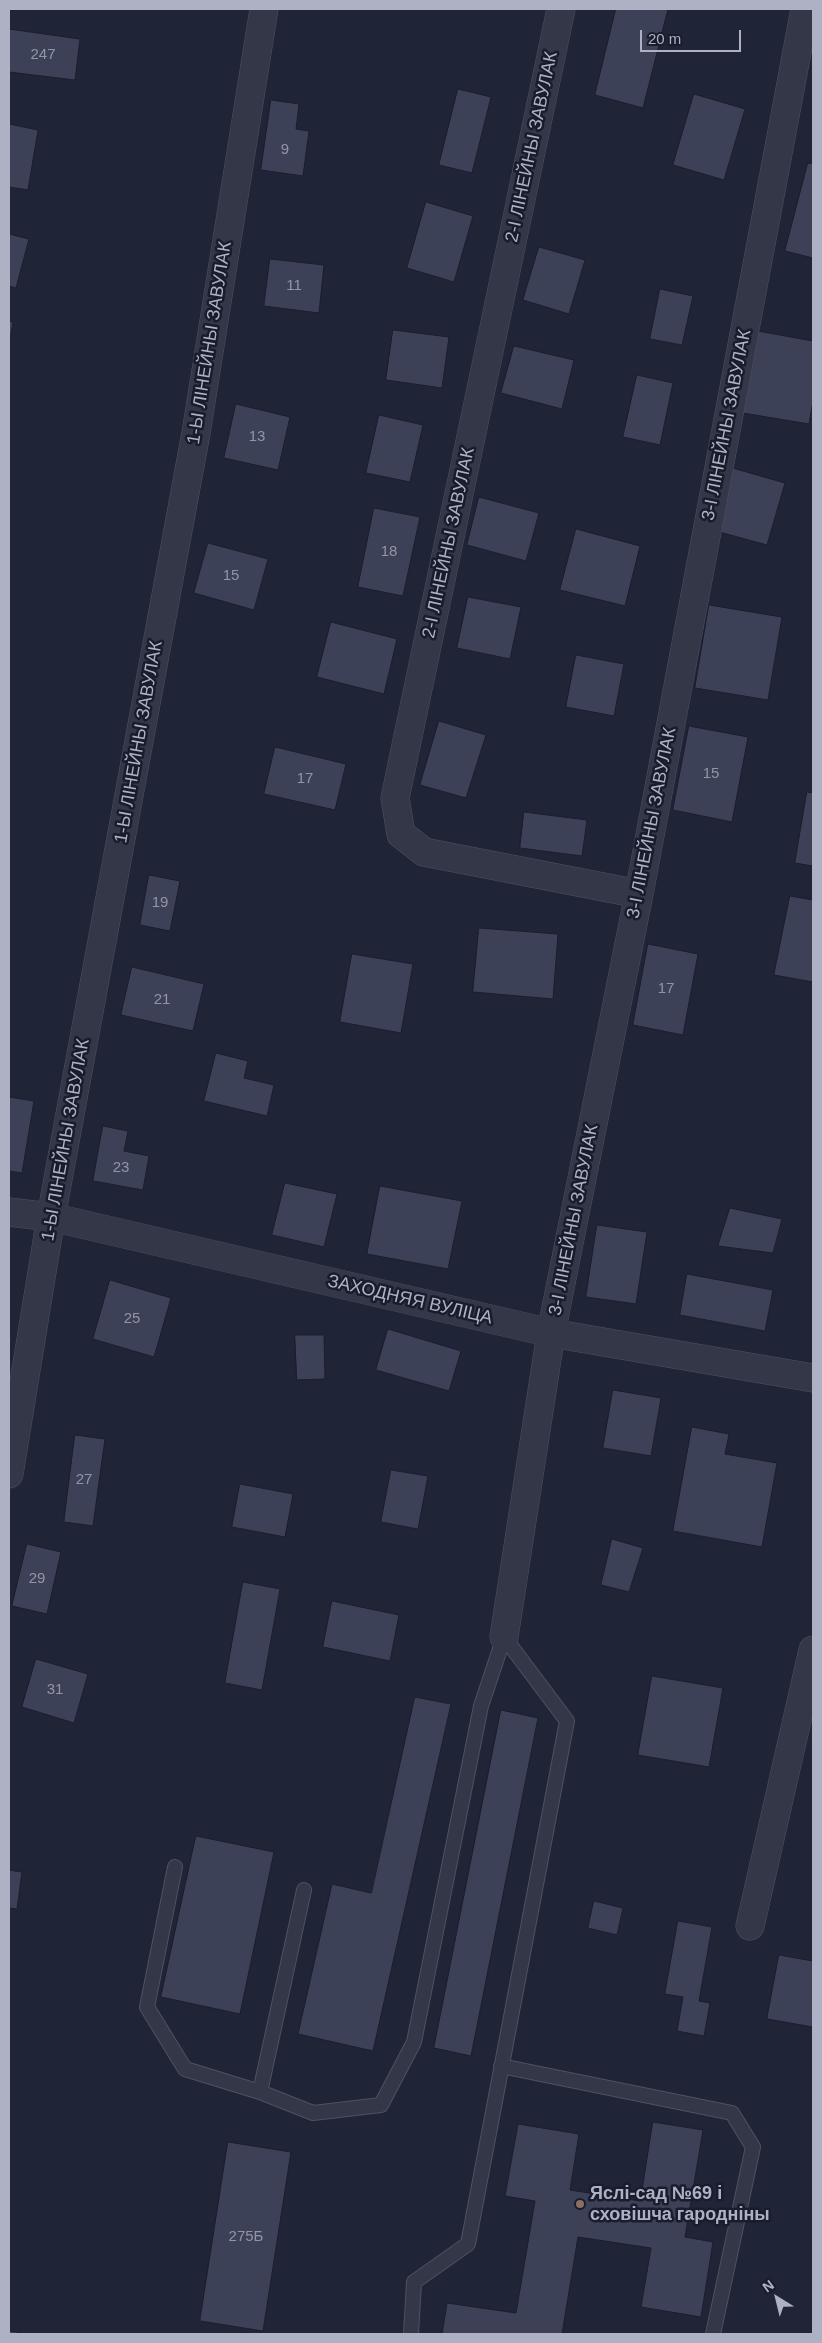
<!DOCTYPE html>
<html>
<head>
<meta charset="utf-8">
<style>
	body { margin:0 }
	#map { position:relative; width:822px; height:2343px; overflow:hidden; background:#202437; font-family:Arial,sans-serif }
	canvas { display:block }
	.frame { position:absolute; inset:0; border:10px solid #aeb1c4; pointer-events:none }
	.north { position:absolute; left:752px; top:2273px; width:50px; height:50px; -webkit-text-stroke:4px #191c2c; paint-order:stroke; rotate:324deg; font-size:14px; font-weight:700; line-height:20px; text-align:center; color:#aeb1c4 }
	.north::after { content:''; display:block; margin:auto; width:18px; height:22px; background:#aeb1c4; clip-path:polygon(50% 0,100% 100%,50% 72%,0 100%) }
	.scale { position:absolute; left:640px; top:30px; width:101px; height:22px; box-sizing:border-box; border:2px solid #aeb1c4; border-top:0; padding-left:6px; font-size:15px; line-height:18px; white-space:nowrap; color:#aeb1c4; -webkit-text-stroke:4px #191c2c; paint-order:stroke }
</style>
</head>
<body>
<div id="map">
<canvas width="822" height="2343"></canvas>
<div class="frame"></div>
<div class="north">N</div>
<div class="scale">20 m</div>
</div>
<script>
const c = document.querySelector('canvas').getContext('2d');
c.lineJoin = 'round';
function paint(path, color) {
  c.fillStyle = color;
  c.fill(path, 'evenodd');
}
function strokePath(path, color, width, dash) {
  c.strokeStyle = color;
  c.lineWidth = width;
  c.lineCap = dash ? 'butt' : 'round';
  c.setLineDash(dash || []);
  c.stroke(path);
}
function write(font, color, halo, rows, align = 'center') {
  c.font = font + ' Arial,sans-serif';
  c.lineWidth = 5;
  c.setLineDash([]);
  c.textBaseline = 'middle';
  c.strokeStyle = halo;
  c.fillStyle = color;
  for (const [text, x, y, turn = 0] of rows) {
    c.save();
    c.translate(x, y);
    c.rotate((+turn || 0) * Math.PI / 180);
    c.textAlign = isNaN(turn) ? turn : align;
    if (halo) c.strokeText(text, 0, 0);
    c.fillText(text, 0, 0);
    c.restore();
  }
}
const building = new Path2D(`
	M 616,9 L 668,9 L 643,108 L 595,95 Z
	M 9,29 L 80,39 L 75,80 L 9,72 Z
	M 458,89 L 491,97 L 472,173 L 439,165 Z
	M 694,94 L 745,109 L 724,180 L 673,165 Z
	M 271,100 L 299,104 L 296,129 L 309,131 L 303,176 L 261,170 Z
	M 9,124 L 38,130 L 28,190 L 9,187 Z
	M 808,163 L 813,164 L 813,258 L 785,251 Z
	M 426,202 L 473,216 L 454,282 L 407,268 Z
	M 9,234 L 29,239 L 16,288 L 9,286 Z
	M 539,247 L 585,260 L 569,314 L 523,300 Z
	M 270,259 L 324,265 L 319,313 L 264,306 Z
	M 660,289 L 693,296 L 682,345 L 650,339 Z
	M 9,321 L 13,322 L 9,346 Z
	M 393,330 L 449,337 L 442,388 L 386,380 Z
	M 752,330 L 813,341 L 813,401 L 809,424 L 737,412 Z
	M 514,346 L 574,360 L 562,409 L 501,393 Z
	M 637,375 L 673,383 L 660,445 L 623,437 Z
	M 236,404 L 290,417 L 278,470 L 224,458 Z
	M 379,415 L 423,425 L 410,482 L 366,473 Z
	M 729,467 L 785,483 L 767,545 L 712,530 Z
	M 479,497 L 539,513 L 526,561 L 467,545 Z
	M 374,508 L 420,517 L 403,596 L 358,587 Z
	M 576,529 L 640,546 L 625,606 L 560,590 Z
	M 208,543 L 268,559 L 254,610 L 194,593 Z
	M 468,597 L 521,607 L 510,659 L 457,648 Z
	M 709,605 L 782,617 L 768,700 L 695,688 Z
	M 331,622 L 397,639 L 384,694 L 317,677 Z
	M 576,655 L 624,664 L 614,716 L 566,707 Z
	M 439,721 L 486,735 L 466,798 L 420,785 Z
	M 689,726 L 748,737 L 732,822 L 673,810 Z
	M 275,747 L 346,764 L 335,810 L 264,794 Z
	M 807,792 L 813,793 L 813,866 L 795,863 Z
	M 524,812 L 587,820 L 582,856 L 520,848 Z
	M 149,875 L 180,881 L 170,931 L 140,925 Z
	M 790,896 L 813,900 L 813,982 L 774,975 Z
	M 479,928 L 558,934 L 553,999 L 473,992 Z
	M 648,944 L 698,954 L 683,1035 L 633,1025 Z
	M 352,954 L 413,964 L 401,1033 L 340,1022 Z
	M 132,967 L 204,984 L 193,1031 L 121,1015 Z
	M 216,1053 L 248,1061 L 244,1078 L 274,1085 L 267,1116 L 204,1101 Z
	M 9,1097 L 34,1101 L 22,1173 L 9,1171 Z
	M 103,1126 L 128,1131 L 124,1151 L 149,1156 L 143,1190 L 93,1181 Z
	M 285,1183 L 337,1194 L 324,1247 L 272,1235 Z
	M 380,1186 L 462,1201 L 448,1269 L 367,1254 Z
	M 730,1208 L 782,1219 L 773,1253 L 718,1246 Z
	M 597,1225 L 647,1232 L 636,1304 L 586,1297 Z
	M 687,1274 L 773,1290 L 765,1331 L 680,1315 Z
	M 110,1280 L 171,1298 L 154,1357 L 93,1339 Z
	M 388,1329 L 461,1351 L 449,1391 L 376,1370 Z
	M 295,1335 L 324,1335 L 325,1379 L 297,1380 Z
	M 613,1390 L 661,1398 L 651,1456 L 603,1448 Z
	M 692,1427 L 729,1434 L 725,1454 L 777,1463 L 762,1547 L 673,1531 Z
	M 75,1435 L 105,1439 L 93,1526 L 64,1522 Z
	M 391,1470 L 428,1476 L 418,1529 L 381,1522 Z
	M 240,1484 L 293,1494 L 285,1537 L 232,1527 Z
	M 612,1539 L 643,1548 L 629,1592 L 601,1585 Z
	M 27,1544 L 61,1552 L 47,1614 L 12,1606 Z
	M 243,1582 L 280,1589 L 262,1690 L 225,1683 Z
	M 332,1601 L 399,1615 L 390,1661 L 323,1647 Z
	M 36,1659 L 88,1674 L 74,1723 L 22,1707 Z
	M 652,1676 L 723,1688 L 709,1767 L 638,1755 Z
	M 415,1697 L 451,1704 L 373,2051 L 298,2034 L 332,1884 L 371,1893 Z
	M 501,1710 L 538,1718 L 471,2056 L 434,2048 Z
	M 196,1836 L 274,1852 L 240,2014 L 161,1997 Z
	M 9,1870 L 22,1872 L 17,1909 L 9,1908 Z
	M 594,1901 L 623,1908 L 617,1935 L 588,1928 Z
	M 678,1921 L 712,1927 L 699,2001 L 710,2003 L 704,2036 L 677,2031 L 683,1997 L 665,1994 Z
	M 779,1955 L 813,1961 L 813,2027 L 767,2019 Z
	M 653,2122 L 703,2130 L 685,2237 L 713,2242 L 701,2317 L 641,2307 L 651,2248 L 578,2237 L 562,2334 L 442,2334 L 447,2303 L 516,2313 L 535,2201 L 505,2196 L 518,2124 L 579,2134 L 570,2190 L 640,2201 Z
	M 228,2142 L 291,2152 L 263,2331 L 200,2321 Z
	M 9,2331 L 18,2332 L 18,2334 L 9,2334 Z`);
const service = new Path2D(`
	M 175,1867 L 147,2007 L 185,2069 L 260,2092 L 313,2113 L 381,2105 L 414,2042 L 481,1706 L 504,1637
	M 501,2066 L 732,2113 L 753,2147 L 713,2334
	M 260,2092 L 304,1890
	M 411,2334 L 414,2282 L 468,2244 L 567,1721 L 504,1637`);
const minor = new Path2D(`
	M 561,9 L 395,798 L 401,834 L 424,852 L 639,894
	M 9,1212 L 51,1217 L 551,1333 L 813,1378
	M 9,1474 L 51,1217 L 196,433 L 264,9
	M 504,1637 L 551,1333 L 639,894 L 805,9
	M 750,1926 L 813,1650`);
const markers = [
	[580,2204,5,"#8d6e63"]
];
const numberNames = [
	["247",43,55],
	["9",285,150],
	["11",294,286],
	["13",257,437],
	["18",389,552],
	["15",231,576],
	["15",711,774],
	["17",305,779],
	["19",160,903],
	["17",666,989],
	["21",162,1000],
	["23",121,1168],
	["25",132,1319],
	["27",84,1480],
	["29",37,1579],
	["31",55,1690],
	["275Б",246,2237]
];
const streetNames = [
	["2-І ЛІНЕЙНЫ ЗАВУЛАК",532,147,-78],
	["1-Ы ЛІНЕЙНЫ ЗАВУЛАК",210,343,-81],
	["3-І ЛІНЕЙНЫ ЗАВУЛАК",727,425,-79],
	["2-І ЛІНЕЙНЫ ЗАВУЛАК",449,543,-78],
	["1-Ы ЛІНЕЙНЫ ЗАВУЛАК",139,742,-80],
	["3-І ЛІНЕЙНЫ ЗАВУЛАК",652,823,-79],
	["1-Ы ЛІНЕЙНЫ ЗАВУЛАК",66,1140,-80],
	["3-І ЛІНЕЙНЫ ЗАВУЛАК",574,1220,-79],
	["ЗАХОДНЯЯ ВУЛІЦА",410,1300,13]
];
const poiNames = [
	["Яслі-сад №69 і",590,2194],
	["сховішча гародніны",590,2215]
];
paint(building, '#3c4157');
strokePath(building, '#1b1e2e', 1);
strokePath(service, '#4e5162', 16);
strokePath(minor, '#4e5162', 29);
strokePath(service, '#343747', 14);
strokePath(minor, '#343747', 28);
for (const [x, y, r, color] of markers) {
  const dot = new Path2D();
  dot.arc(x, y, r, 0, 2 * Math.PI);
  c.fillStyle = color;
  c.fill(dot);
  strokePath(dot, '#191c2c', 2);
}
write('15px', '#9295a9', null, numberNames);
write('18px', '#aeb1c4', '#191c2c', streetNames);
write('bold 18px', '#aeb1c4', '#191c2c', poiNames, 'left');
</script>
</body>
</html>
